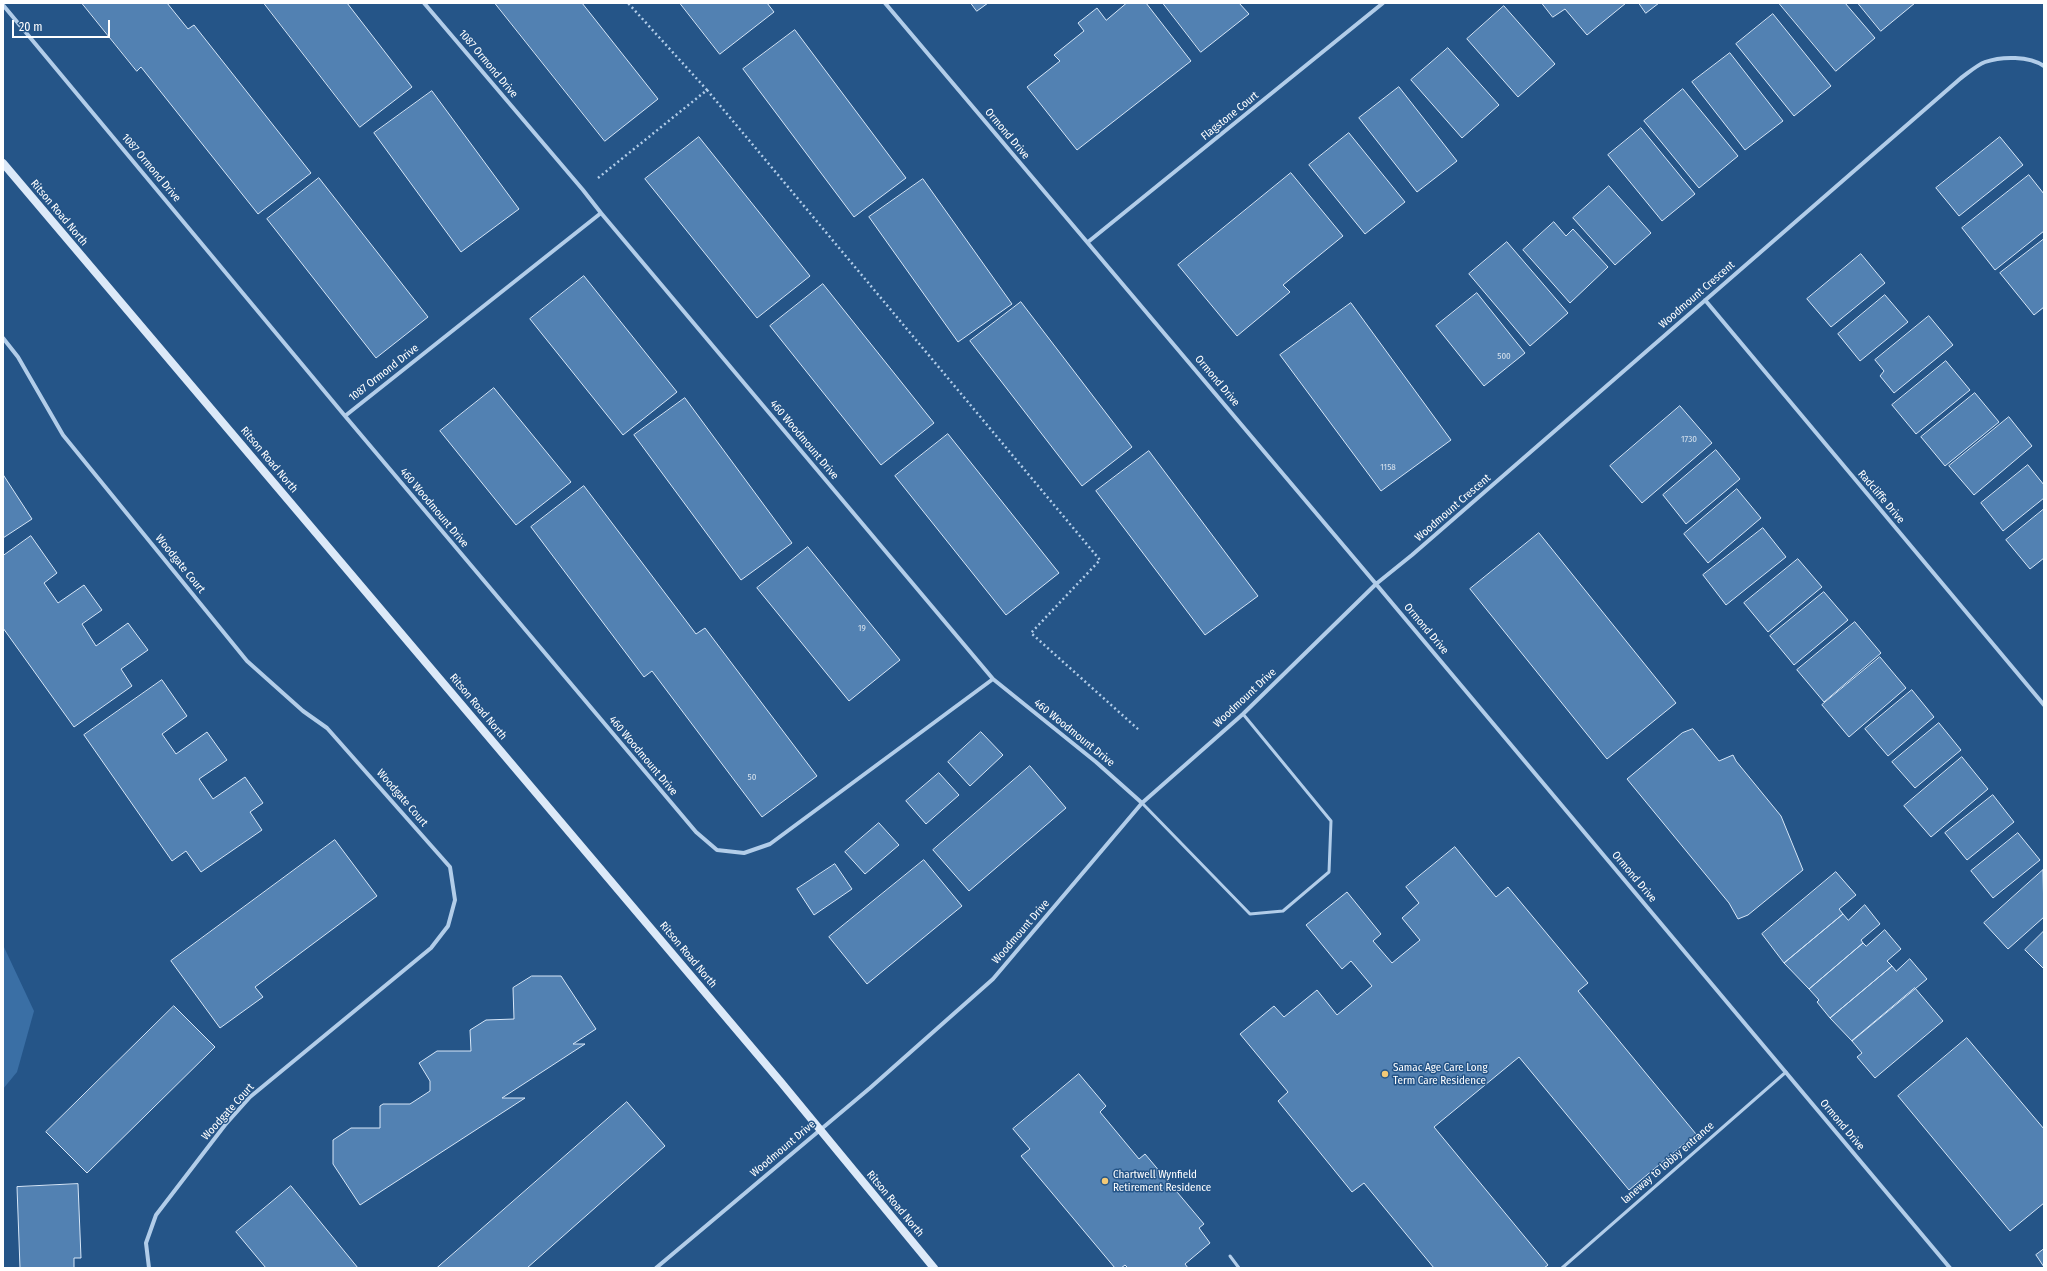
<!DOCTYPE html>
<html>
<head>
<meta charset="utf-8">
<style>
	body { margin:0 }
	#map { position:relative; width:2047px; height:1271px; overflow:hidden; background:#255588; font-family:"Fira Sans Condensed",sans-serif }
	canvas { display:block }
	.frame { position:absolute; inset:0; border:4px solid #fff; pointer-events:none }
	.scale { position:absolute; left:12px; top:20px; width:98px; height:18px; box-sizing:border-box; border:2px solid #fff; border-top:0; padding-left:5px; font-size:12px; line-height:14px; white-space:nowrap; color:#fff; -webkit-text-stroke:3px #255588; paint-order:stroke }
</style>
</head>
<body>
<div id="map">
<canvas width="2047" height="1271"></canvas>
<div class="frame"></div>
<div class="scale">20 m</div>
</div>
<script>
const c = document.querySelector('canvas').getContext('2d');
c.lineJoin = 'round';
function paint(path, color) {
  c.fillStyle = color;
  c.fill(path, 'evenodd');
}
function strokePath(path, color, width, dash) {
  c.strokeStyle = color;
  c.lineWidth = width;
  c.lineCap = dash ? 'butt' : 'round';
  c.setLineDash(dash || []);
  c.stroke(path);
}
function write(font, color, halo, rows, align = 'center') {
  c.font = font + ' "Fira Sans Condensed",sans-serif';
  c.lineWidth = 3;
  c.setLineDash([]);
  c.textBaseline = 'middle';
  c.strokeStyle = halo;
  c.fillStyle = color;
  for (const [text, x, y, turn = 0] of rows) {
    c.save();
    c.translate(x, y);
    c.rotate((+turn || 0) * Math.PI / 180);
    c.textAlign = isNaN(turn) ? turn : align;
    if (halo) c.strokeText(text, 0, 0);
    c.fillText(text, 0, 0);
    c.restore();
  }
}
const green = new Path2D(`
	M 3,945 L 34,1011 L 17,1072 L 3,1089 Z`);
const building = new Path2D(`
	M 82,3 L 167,3 L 188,29 L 194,25 L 311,173 L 258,214 L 141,67 L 137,71 Z
	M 264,3 L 347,3 L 412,87 L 360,127 Z
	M 495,3 L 582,3 L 658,99 L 605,141 Z
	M 680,3 L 767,3 L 774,12 L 720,54 Z
	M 971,3 L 988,3 L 977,11 Z
	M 1127,3 L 1146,3 L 1191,61 L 1077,150 L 1027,87 L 1060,61 L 1054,55 L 1084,31 L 1078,23 L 1097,8 L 1106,20 Z
	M 1163,3 L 1239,3 L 1249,14 L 1201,52 Z
	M 1542,3 L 1626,3 L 1587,35 L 1565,9 L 1553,17 Z
	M 1639,3 L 1659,3 L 1646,13 Z
	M 1779,3 L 1845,3 L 1875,38 L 1836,71 Z
	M 1858,3 L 1915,3 L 1881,31 Z
	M 1504,6 L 1555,64 L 1518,97 L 1467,39 Z
	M 1773,14 L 1831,86 L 1794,116 L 1736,44 Z
	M 795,30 L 906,178 L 854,217 L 743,69 Z
	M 1448,48 L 1499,105 L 1462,138 L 1411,80 Z
	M 1730,53 L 1783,121 L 1745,150 L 1692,82 Z
	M 1399,87 L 1457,161 L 1417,192 L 1359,118 Z
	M 1683,89 L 1738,156 L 1699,188 L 1644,121 Z
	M 432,91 L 519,209 L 461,252 L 374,133 Z
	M 1641,128 L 1695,194 L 1662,221 L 1608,155 Z
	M 1349,133 L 1405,202 L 1365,234 L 1309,165 Z
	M 699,137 L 810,276 L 757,318 L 645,179 Z
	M 2000,137 L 2023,165 L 1959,216 L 1936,188 Z
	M 1291,173 L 1343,236 L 1283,285 L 1290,292 L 1237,336 L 1178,265 Z
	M 2029,175 L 2044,194 L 2044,231 L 1995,270 L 1962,228 Z
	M 319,178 L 428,317 L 376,358 L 267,219 Z
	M 923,179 L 1012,304 L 958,342 L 869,217 Z
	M 1609,186 L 1651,233 L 1615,265 L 1573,218 Z
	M 1554,222 L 1566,236 L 1573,229 L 1608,267 L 1570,303 L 1523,250 Z
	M 2044,239 L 2044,307 L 2034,315 L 2000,273 Z
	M 1507,242 L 1568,313 L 1530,346 L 1469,274 Z
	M 1861,254 L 1885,283 L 1831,327 L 1807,299 Z
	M 584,276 L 677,392 L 623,435 L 530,319 Z
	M 823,284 L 934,423 L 881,465 L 770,326 Z
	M 1477,293 L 1525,353 L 1484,386 L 1436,326 Z
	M 1885,295 L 1908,322 L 1860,361 L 1838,334 Z
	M 1021,302 L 1132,447 L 1082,486 L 970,341 Z
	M 1351,303 L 1451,440 L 1381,491 L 1280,355 Z
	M 1929,316 L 1953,345 L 1894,393 L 1880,376 L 1884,371 L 1875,360 Z
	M 1946,361 L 1970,390 L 1916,434 L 1892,405 Z
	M 494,388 L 571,482 L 516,525 L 440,431 Z
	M 1975,393 L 1999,422 L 1945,466 L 1921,437 Z
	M 685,398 L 792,543 L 741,580 L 634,435 Z
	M 1680,406 L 1712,443 L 1642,503 L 1610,466 Z
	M 2009,417 L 2032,446 L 1974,495 L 1949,466 Z
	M 948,434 L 1059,573 L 1006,615 L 895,476 Z
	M 1716,450 L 1740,479 L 1686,524 L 1663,495 Z
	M 1149,451 L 1258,596 L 1205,635 L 1096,491 Z
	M 2028,465 L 2044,485 L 2044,498 L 2003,531 L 1981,503 Z
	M 4,476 L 32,519 L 3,538 L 3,477 Z
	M 584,486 L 696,634 L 705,628 L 817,776 L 762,817 L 652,671 L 644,677 L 531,527 Z
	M 1737,489 L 1761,518 L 1708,563 L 1684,534 Z
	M 2044,509 L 2044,558 L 2030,569 L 2006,540 Z
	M 1763,528 L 1786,557 L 1726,605 L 1703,575 Z
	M 1539,533 L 1676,703 L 1607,759 L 1470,589 Z
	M 31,536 L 57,573 L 44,583 L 58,603 L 84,585 L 102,610 L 82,624 L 96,646 L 128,623 L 148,650 L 121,669 L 132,686 L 74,727 L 3,628 L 3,556 Z
	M 808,547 L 900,660 L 849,701 L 757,588 Z
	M 1798,559 L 1822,587 L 1768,632 L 1744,603 Z
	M 1824,592 L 1848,620 L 1794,665 L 1770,636 Z
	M 1855,622 L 1881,653 L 1824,702 L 1797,670 Z
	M 1880,657 L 1906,688 L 1849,737 L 1822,705 Z
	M 162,680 L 187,716 L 162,734 L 176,754 L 207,732 L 227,760 L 199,779 L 213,799 L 245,777 L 263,803 L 250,812 L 262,830 L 201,872 L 186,851 L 172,861 L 84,735 Z
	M 1912,690 L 1934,717 L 1888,756 L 1865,729 Z
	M 1939,723 L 1961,750 L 1915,788 L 1892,762 Z
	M 1693,729 L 1719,761 L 1733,755 L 1736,761 L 1781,816 L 1803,870 L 1748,915 L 1738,919 L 1729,903 L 1627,779 L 1682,733 Z
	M 981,732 L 1003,755 L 970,786 L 948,762 Z
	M 1962,757 L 1988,789 L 1931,837 L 1904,806 Z
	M 1030,766 L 1066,808 L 969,891 L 933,850 Z
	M 939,773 L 959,795 L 926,824 L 906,801 Z
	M 1993,795 L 2014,822 L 1967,860 L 1945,833 Z
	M 879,823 L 899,845 L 865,874 L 845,852 Z
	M 2018,833 L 2040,860 L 1993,898 L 1971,871 Z
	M 335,840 L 377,896 L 255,987 L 263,997 L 220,1028 L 171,961 Z
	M 1455,847 L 1496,897 L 1508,887 L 1588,983 L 1578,991 L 1696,1134 L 1629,1190 L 1519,1057 L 1434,1127 L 1548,1265 L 1544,1268 L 1434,1268 L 1364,1183 L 1352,1192 L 1278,1101 L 1288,1092 L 1240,1034 L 1274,1006 L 1284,1017 L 1317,990 L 1337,1015 L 1372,986 L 1351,961 L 1342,969 L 1306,925 L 1347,892 L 1381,934 L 1373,941 L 1392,963 L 1420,940 L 1402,918 L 1419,903 L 1406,887 Z
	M 924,860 L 962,906 L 867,984 L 829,937 Z
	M 835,864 L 852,889 L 814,915 L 797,889 Z
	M 2043,870 L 2044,917 L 2008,949 L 1984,923 Z
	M 1836,872 L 1856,895 L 1839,909 L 1843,914 L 1784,963 L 1762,934 Z
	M 1865,905 L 1880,924 L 1861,940 L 1863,943 L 1809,989 L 1784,963 L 1843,914 L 1848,920 Z
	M 1885,930 L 1901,949 L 1887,961 L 1892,966 L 1830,1018 L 1817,1002 L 1819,1000 L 1809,989 L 1863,943 L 1866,946 Z
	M 2044,931 L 2044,969 L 2025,950 Z
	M 1910,959 L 1927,979 L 1852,1041 L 1830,1018 L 1892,966 L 1896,971 Z
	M 532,976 L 561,976 L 596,1029 L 573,1044 L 585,1044 L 502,1098 L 525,1098 L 360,1205 L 333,1164 L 333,1140 L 351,1128 L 380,1128 L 380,1106 L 383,1104 L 410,1104 L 430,1091 L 430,1081 L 419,1063 L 437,1051 L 471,1051 L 470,1030 L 486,1020 L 514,1019 L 513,988 Z
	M 1915,988 L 1943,1021 L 1875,1078 L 1857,1057 L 1862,1053 L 1852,1041 Z
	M 174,1006 L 215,1047 L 87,1173 L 46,1132 Z
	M 1967,1038 L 2044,1129 L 2044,1203 L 2010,1231 L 1898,1096 Z
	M 1079,1074 L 1106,1106 L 1100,1112 L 1139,1159 L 1145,1154 L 1204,1224 L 1199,1228 L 1210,1243 L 1185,1264 L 1188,1268 L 1128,1268 L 1125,1265 L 1121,1268 L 1115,1268 L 1021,1156 L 1030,1149 L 1013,1129 Z
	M 627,1102 L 665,1146 L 527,1268 L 437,1268 Z
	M 78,1184 L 81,1258 L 74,1258 L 74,1268 L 20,1268 L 17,1187 Z
	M 291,1186 L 358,1268 L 266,1268 L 236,1232 Z
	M 2044,1249 L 2044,1267 L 2036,1255 Z`);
const path = new Path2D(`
	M 707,90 L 1100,560 L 1031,633 L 1139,730
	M 598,178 L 707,90 L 628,3`);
const service = new Path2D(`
	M 1142,803 L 1250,914 L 1283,911 L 1329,872 L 1331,821 L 1243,714
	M 1230,1256 L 1239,1268
	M 1562,1268 L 1786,1072`);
const minor = new Path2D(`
	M 885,3 L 1376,584 L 1950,1268
	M 3,5 L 345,416 L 601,213 L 583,190 L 424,3
	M 601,213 L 993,679 L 1096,762 L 1142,803
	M 1088,242 L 1383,3
	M 1705,300 L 2044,705
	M 3,338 L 18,357 L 63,435 L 247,661 L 303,711 L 327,728 L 450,867 L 455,900 L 448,926 L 431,948 L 250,1097 L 225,1125 L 156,1215 L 146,1243 L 149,1268
	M 345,416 L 696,832 L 717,850 L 744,853 L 770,844 L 993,679
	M 656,1268 L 870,1088 L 993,979 L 1142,803 L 1243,714 L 1376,584 L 1412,555 L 1961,78 C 1968,73 1977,65 1985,62 C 2002,56 2029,56 2044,66`);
const secondary = new Path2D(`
	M 3,163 L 780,1081 L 934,1268`);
const markers = [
	[1385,1074,4,"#f3c976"],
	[1105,1181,4,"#f3c976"]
];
const numberNames = [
	["500",1504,356],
	["1730",1689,439],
	["1158",1388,467],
	["19",862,628],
	["50",752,777]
];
const streetNames = [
	["1087 Ormond Drive",488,64,50],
	["Flagstone Court",1230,116,-39],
	["Ormond Drive",1007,134,50],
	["1087 Ormond Drive",151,168,50],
	["Ritson Road North",59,213,50],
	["Woodmount Crescent",1697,295,-41],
	["1087 Ormond Drive",384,373,-38],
	["Ormond Drive",1217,381,50],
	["460 Woodmount Drive",804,440,50],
	["Ritson Road North",269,460,50],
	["Radcliffe Drive",1881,497,50],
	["460 Woodmount Drive",434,508,50],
	["Woodmount Crescent",1453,508,-41],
	["Woodgate Court",180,564,51],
	["Ormond Drive",1426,629,50],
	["Woodmount Drive",1245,698,-43],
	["Ritson Road North",478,707,50],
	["460 Woodmount Drive",1074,733,39],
	["460 Woodmount Drive",643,756,50],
	["Woodgate Court",402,798,49],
	["Ormond Drive",1634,877,50],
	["Woodmount Drive",1021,932,-49],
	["Ritson Road North",688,955,50],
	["Woodgate Court",228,1112,-48],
	["Ormond Drive",1842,1125,50],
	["Woodmount Drive",783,1149,-40],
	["laneway to lobby entrance",1668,1163,-41],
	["Ritson Road North",895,1204,50]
];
const poiNames = [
	["Samac Age Care Long",1393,1068],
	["Term Care Residence",1393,1081],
	["Chartwell Wynfield",1113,1175],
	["Retirement Residence",1113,1188]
];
paint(green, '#3a6fa5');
paint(building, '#5281b2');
strokePath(building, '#d6e6f7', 1);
strokePath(path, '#b2cde9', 2.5, [2, 3]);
strokePath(service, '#b2cde9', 3);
strokePath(minor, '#b2cde9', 4);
strokePath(secondary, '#dce9f8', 8);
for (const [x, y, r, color] of markers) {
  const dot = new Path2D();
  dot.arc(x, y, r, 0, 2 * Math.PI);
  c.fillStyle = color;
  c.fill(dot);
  strokePath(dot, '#255588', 1.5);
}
write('9px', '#d4e0ec', null, numberNames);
write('11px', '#fff', '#255588', streetNames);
write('11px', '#fff', '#255588', poiNames, 'left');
</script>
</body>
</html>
